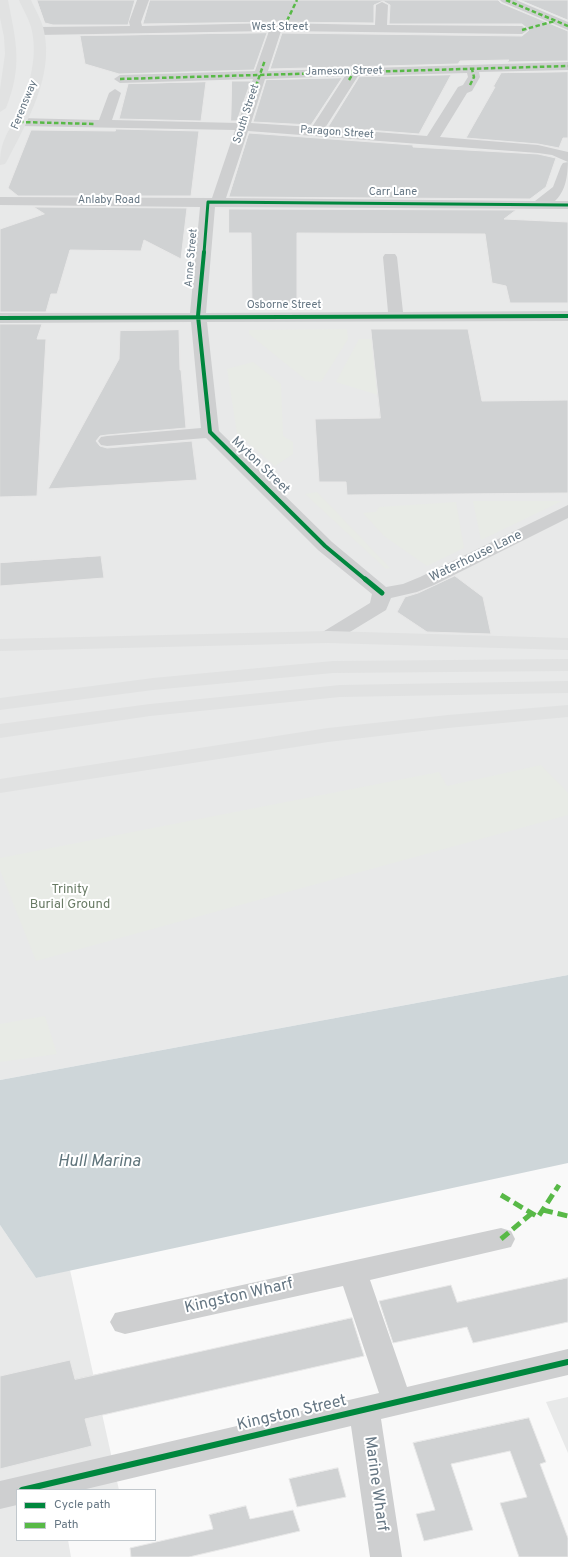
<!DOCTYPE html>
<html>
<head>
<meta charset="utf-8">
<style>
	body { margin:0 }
	#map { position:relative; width:568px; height:1557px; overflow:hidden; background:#f9f9f9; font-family:Overpass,sans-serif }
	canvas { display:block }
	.legend { position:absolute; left:16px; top:1489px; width:140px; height:52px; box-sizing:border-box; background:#fff; border:1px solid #c1c8cd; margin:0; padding:5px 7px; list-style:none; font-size:12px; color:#657683 }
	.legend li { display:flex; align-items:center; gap:8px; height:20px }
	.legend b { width:20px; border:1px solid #c1c8cd }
</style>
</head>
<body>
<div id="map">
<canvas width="568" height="1557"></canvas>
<ul class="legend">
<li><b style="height:5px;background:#00873e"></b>Cycle path</li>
<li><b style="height:5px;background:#58b947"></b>Path</li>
</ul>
</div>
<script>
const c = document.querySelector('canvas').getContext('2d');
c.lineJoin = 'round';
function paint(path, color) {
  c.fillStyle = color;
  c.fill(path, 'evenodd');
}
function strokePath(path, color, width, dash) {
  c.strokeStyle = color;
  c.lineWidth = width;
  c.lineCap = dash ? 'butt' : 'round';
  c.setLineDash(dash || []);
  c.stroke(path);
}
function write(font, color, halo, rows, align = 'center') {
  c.font = font + ' Overpass,sans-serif';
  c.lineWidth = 4;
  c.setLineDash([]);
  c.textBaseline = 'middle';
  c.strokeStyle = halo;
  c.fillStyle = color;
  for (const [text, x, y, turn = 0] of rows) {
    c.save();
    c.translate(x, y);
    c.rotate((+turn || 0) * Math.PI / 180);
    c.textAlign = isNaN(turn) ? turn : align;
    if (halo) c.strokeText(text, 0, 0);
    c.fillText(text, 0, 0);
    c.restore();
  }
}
const built = new Path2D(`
	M 0,0 L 568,0 L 568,975 L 0,1080 Z
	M 0,1225 L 36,1278 L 70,1270 L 119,1490 L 17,1490 L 17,1540 L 68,1540 L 71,1557 L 0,1557 Z
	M 568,1397 L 568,1453 L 546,1402 Z`);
const green = new Path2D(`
	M 347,329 L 348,339 L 321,382 L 306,380 L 249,334 L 249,330 Z
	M 359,339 L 372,339 L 378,395 L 336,382 Z
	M 253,362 L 281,384 L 283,436 L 293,442 L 293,454 L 275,466 L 237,433 L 227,369 Z
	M 317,492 L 390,568 L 386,569 L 305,494 Z
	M 473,501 L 562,501 L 481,540 Z
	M 456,502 L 464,548 L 427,566 L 384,536 L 363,513 L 376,512 L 379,507 Z
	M 541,765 L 568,793 L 568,815 L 36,961 L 0,870 L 0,858 L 439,772 L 447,786 Z
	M 45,1016 L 57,1054 L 0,1062 L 0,1024 Z`);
const water = new Path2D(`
	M 568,975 L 568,1163 L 36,1278 L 0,1225 L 0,1080 Z`);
const building = new Path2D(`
	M 37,0 L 135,0 L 128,25 L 53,25 L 45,23 Z
	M 150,0 L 498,0 L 501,3 L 568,31 L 568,61 L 507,62 L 509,60 L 460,61 L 458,64 L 270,69 L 282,33 L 522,36 L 529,30 L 522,24 L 389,24 L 390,5 L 383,1 L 374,5 L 374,23 L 276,22 L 143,24 Z
	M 520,0 L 568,0 L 568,20 Z
	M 267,33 L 254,70 L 119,74 L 85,64 L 80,36 Z
	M 568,72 L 568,138 L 563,138 L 559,148 L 538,144 L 466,138 L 495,87 L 493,87 L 501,73 Z
	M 451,75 L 419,134 L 328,127 L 359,77 Z
	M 342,78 L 311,125 L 253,122 L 266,80 Z
	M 232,81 L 251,81 L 237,121 L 231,121 Z
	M 206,82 L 201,121 L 119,119 L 128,84 Z
	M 116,129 L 199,131 L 191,196 L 18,196 L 8,188 L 31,130 L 115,131 Z
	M 249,133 L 413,145 L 413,147 L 538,154 L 556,158 L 546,187 L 530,199 L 229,197 Z
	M 34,207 L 187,208 L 181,259 L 144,240 L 141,251 L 70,250 L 57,294 L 51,294 L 46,312 L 0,312 L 0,229 L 44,214 Z
	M 229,209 L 516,210 L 504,219 L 568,222 L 568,303 L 510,303 L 506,286 L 492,283 L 485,234 L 297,233 L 297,304 L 252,305 L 251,233 L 229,233 Z
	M 0,324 L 42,324 L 37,339 L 46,339 L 37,496 L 0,497 Z
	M 371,329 L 468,329 L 482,401 L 568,400 L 568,493 L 347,495 L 346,482 L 319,482 L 315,419 L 380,418 Z
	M 179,330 L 180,370 L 181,370 L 186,428 L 107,435 L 100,436 L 96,441 L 100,446 L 107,448 L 192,441 L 197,480 L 48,489 L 119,359 L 120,331 Z
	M 101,556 L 104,578 L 0,586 L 0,563 Z
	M 455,576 L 483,597 L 491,634 L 427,632 L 397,612 L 405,597 L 418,593 Z
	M 568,1278 L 568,1322 L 473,1343 L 467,1327 L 393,1343 L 379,1301 L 451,1285 L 457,1302 Z
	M 352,1318 L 364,1356 L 85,1419 L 92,1446 L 0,1469 L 0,1376 L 70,1360 L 75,1379 Z
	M 529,1418 L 546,1462 L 540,1464 L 568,1538 L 568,1557 L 519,1557 L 500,1503 L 527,1497 L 510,1451 L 451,1464 L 473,1530 L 424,1541 L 416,1514 L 435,1510 L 413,1443 Z
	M 338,1468 L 346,1497 L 297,1507 L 289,1479 Z
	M 246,1506 L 250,1519 L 293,1510 L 300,1531 L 189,1557 L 131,1557 L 130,1548 L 213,1529 L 209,1515 Z`);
const street = new Path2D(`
	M 137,0 L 149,0 L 141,22 L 142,26 L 276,23 L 375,25 L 376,5 L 382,2 L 388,5 L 387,25 L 522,26 L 528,30 L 522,34 L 281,31 L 268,71 L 568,62 L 568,70 L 479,72 L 480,77 L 472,91 L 467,93 L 440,137 L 538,145 L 568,152 C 568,170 568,189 555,201 L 568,201 L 568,209 L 215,207 L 206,313 L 388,312 L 383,257 L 385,254 L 395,254 L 397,257 L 403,312 L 568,311 L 568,321 L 207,322 L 219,431 L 332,542 L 386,587 L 403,584 L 420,577 L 568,505 L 568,518 L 434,585 L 417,592 L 391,598 L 386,610 L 335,641 L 328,643 L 321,641 L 318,637 L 321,633 L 370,603 L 372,594 L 318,550 L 206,438 L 107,446 L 101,445 L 98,441 L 101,437 L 107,436 L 201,428 L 191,322 L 0,323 L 0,313 L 190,313 L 200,207 L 0,205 L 0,197 L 212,198 L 235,130 L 19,126 L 12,122 L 19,118 L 99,120 L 109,93 L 115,89 L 121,93 L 112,120 L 238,123 L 253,79 L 120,83 L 114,79 L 120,75 L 255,71 L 269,31 L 38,35 L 32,31 L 38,27 L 130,26 L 129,22 ZM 467,73 L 468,77 L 463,85 L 458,87 L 427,136 L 325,128 L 358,76 ZM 345,76 L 312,127 L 251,123 L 265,79 ZM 248,131 L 538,153 L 552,155 L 568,162 L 563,163 L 561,166 L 553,187 L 535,201 L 226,198 Z
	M 500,0 L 516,0 L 568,22 L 568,30 L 502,2 Z
	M 501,1228 L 511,1231 L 515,1239 L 511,1247 L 370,1280 L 407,1387 L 568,1349 L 568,1375 L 381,1419 L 402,1557 L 370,1557 L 351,1426 L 82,1490 L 17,1490 L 17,1505 L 0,1509 L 0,1481 L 379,1393 L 343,1286 L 125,1334 L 115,1331 L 110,1322 L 115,1313 Z`);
const highway = new Path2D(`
	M 0,0 L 8,0 C 16,42 23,65 6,108 L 0,112 L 0,89 L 5,54 L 4,37 L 0,18 Z
	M 19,0 L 31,0 C 35,10 42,20 44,31 C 54,76 27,122 7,161 L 5,164 L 0,165 C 0,143 6,136 16,117 C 28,91 38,60 32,31 C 30,20 23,10 19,0 Z
	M 328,631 L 568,638 L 568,650 L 328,643 L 0,651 L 0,639 Z
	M 568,659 L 568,671 L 333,673 L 153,690 L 0,710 L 0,698 L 153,678 L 333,661 Z
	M 568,681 L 568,693 L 340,697 L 150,716 L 0,738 L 0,724 L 150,704 L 340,685 Z
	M 568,705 L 568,717 L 448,728 L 328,742 L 0,793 L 0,779 L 328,728 L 448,715 Z`);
const quietFar1 = new Path2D(`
	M 506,0 L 568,26
	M 284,27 L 297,0
	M 522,30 L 555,21
	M 120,79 L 568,66
	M 349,80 L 354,72
	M 470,85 L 474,77 L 472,69
	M 256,86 L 265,60
	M 19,122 L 95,124`);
const quiet = new Path2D(`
	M 501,1195 L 538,1217 L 559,1185
	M 543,1210 L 568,1216
	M 501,1239 L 532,1213`);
const cyclewayFar3 = new Path2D(`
	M 204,253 L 208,202 L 568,205`);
const cyclewayFar2 = new Path2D(`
	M 204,252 L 198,316 L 210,432 L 325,546 L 366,580
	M 0,318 L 568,316`);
const cyclewayFar1 = new Path2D(`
	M 365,579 L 382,593`);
const cycleway = new Path2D(`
	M 22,1490 L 568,1362`);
const farStreetnames = [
	["West Street",280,28],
	["Jameson Street",344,72,-1],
	["Ferensway",25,105,-68],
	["South Street",247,114,-72],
	["Paragon Street",337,133,4],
	["Carr Lane",393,193],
	["Anlaby Road",109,201],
	["Anne Street",192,258,-85],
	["Osborne Street",284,306]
];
const streetNames = [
	["Myton Street",260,466,44],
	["Waterhouse Lane",476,557,-26]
];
const parkNames = [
	["Trinity",70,890],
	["Burial Ground",70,905]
];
const nearStreetnames = [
	["Kingston Wharf",239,1297,-13],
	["Kingston Street",292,1414,-13],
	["Marine Wharf",375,1484,82]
];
const nearWaternames = [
	["Hull Marina",99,1163]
];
paint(built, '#e8e9e9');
paint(green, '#e8ebe6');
paint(water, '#ced6d9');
paint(building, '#d0d2d3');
strokePath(building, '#e8e8e8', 1);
paint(street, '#cecfd0');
paint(highway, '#e1e2e2');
strokePath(quietFar1, '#58b947', 2.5, [4.5, 2.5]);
strokePath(quiet, '#58b947', 5, [10, 5]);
strokePath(cyclewayFar3, '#00873e', 3);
strokePath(cyclewayFar2, '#00873e', 4);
strokePath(cyclewayFar1, '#00873e', 5);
strokePath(cycleway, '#00873e', 6);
write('11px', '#657683', '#fff', farStreetnames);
write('13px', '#657683', '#fff', streetNames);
write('13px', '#687a64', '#fff', parkNames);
write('16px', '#657683', '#fff', nearStreetnames);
write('italic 17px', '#60757c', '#fff', nearWaternames);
</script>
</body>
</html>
